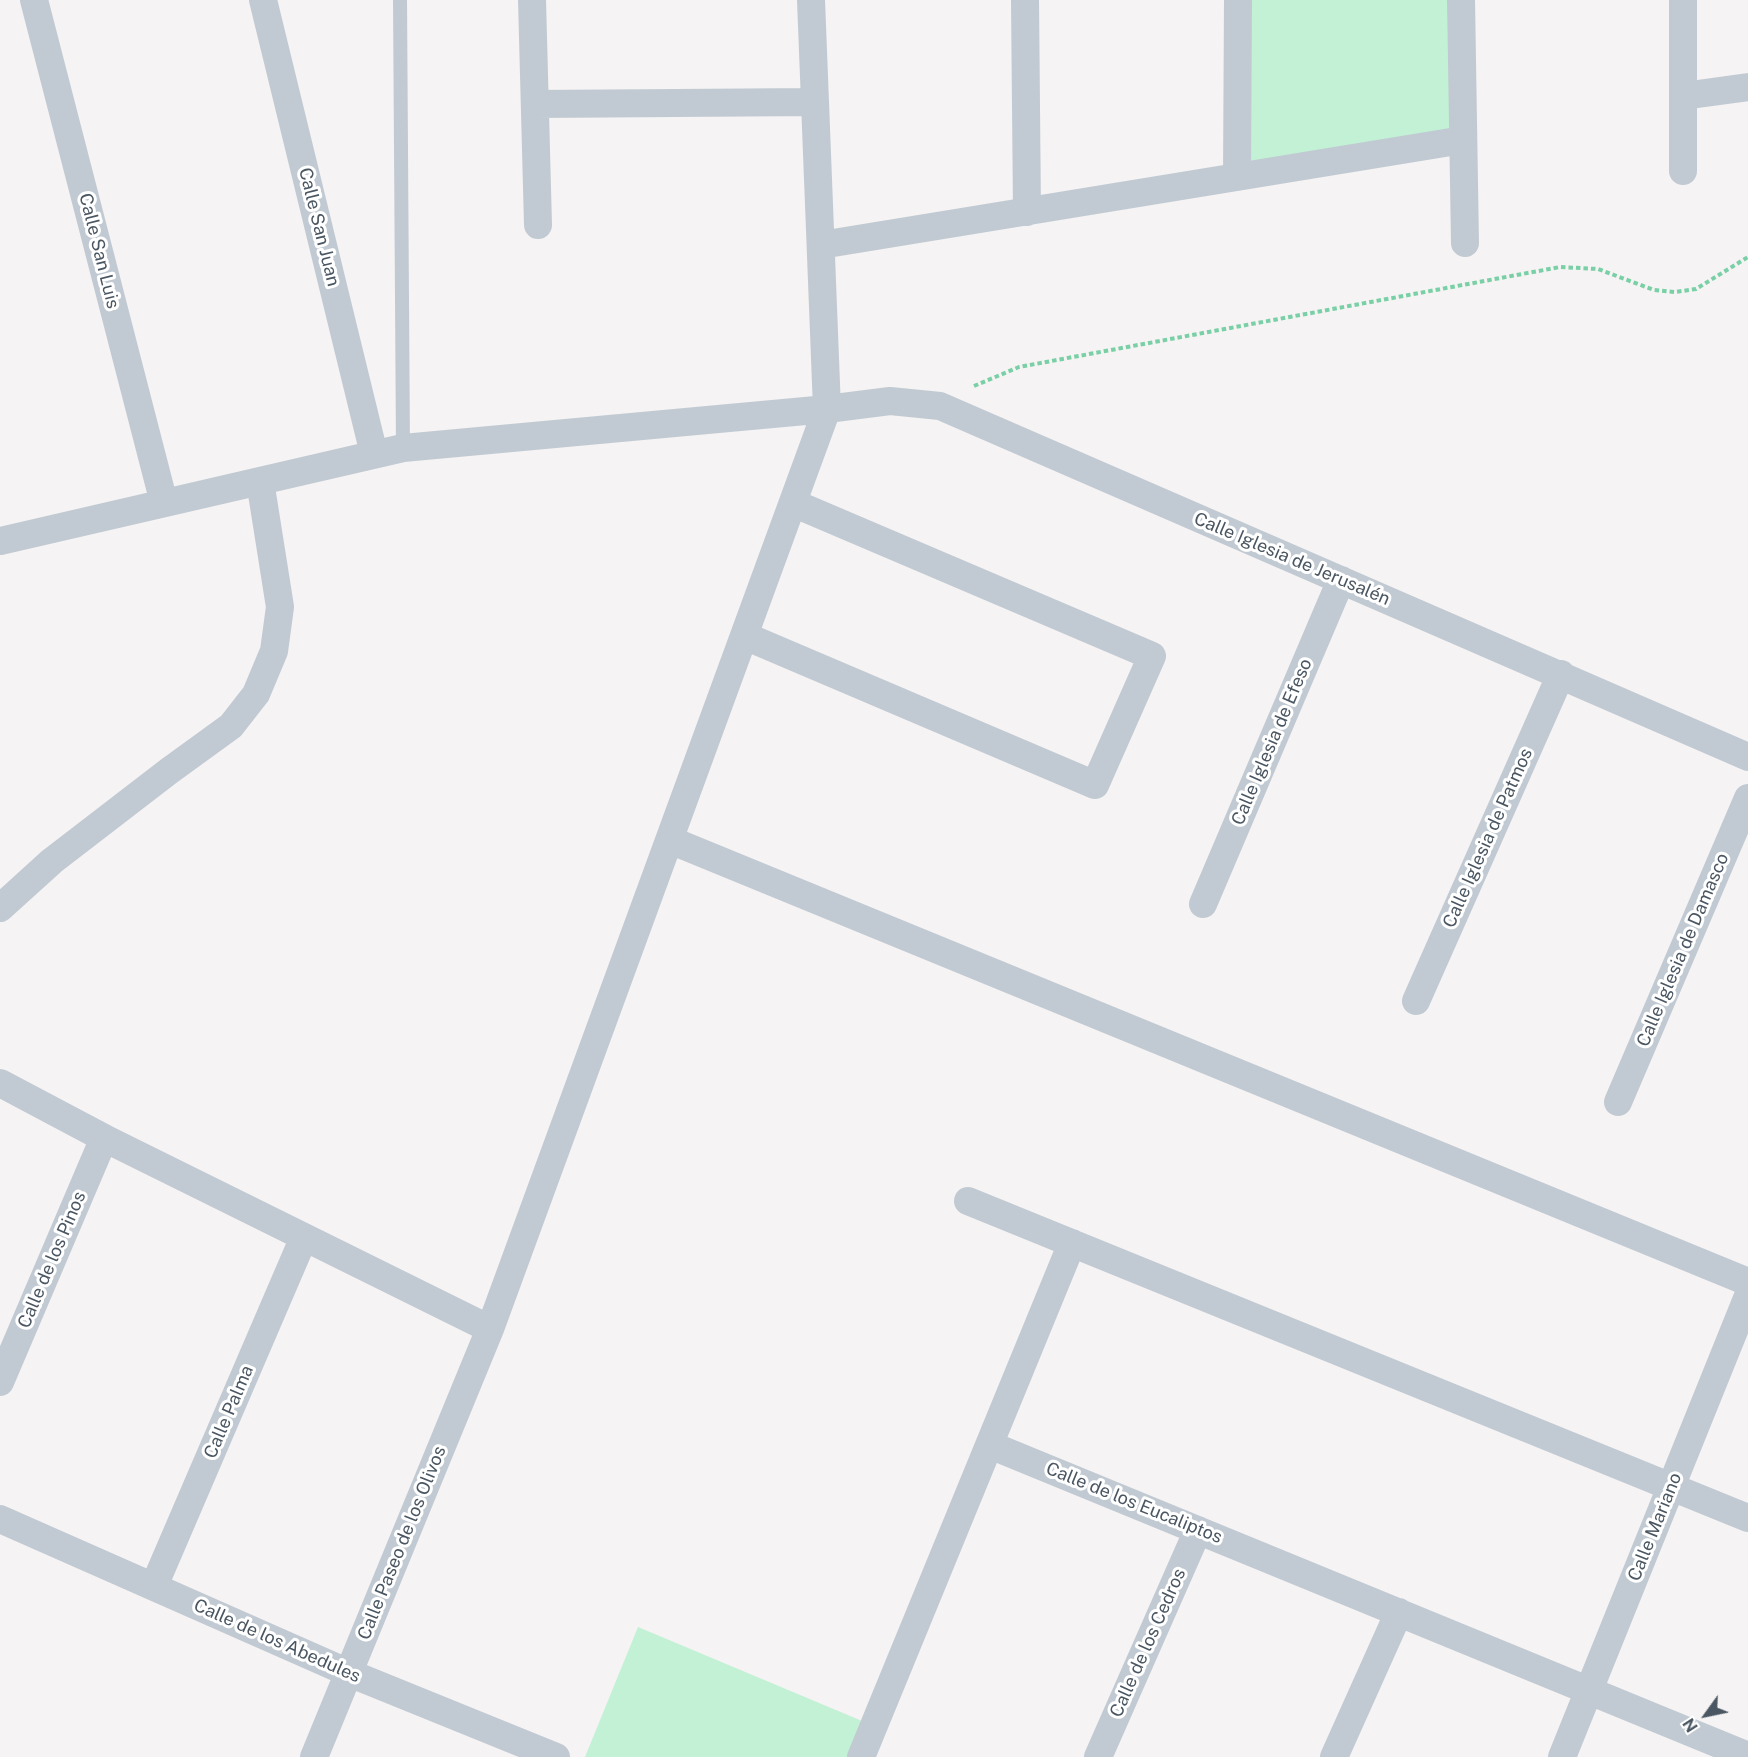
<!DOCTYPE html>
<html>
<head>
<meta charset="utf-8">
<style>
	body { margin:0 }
	#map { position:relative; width:1748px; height:1757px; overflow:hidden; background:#f5f3f3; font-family:"Public Sans",sans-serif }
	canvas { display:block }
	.north { position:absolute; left:1676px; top:1685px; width:60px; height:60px; -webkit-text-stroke:4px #fff; paint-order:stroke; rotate:237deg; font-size:16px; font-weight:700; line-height:24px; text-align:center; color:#4a5661 }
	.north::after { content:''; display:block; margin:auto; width:21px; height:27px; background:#4a5661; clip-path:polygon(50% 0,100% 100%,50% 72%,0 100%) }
</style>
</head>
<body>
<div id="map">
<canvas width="1748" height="1757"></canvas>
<div class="north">N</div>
</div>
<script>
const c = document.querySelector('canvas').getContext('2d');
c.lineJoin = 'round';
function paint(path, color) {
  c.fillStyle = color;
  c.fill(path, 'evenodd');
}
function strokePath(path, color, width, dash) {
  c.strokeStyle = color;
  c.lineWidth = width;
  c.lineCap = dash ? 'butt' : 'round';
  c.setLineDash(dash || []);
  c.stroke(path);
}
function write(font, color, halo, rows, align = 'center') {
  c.font = font + ' "Public Sans",sans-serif';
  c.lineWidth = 6;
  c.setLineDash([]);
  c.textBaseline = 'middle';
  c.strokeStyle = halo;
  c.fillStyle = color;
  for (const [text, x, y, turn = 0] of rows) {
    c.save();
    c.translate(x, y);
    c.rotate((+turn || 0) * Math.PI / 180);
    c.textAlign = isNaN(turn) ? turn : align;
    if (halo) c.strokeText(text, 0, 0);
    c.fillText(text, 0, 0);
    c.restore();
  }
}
const green = new Path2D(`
	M 1243,0 L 1460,0 L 1461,137 L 1245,169 Z
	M 638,1627 L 874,1726 L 861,1757 L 585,1757 Z`);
const path = new Path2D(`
	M 974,386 L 1019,367 L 1560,267 L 1598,269 L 1654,290 L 1675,292 L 1696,289 L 1748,257`);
const service = new Path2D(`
	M 400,0 L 403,448`);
const minor = new Path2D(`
	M 34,0 L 164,503
	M 263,0 L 374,454
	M 532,0 L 538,225
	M 1025,0 L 1027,212
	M 1461,0 L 1465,243
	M 1683,0 L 1683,171
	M 1683,96 L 1748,87
	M 535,104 L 815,102
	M 1237,177 L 1238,0
	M 821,245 L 1463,140
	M 0,541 L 403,448 L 827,409 L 890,401 L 940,406 L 1748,757
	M 745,636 L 1095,785 L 1152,656 L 793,503
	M 670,840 L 1748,1282
	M 1203,904 L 1341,580
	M 0,908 L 52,861 L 169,771 L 231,726 L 256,694 L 274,651 L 280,607 L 260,481
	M 1416,1001 L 1561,674
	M 0,1083 L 104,1138 L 490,1329
	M 1618,1102 L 1748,798
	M 968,1201 L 1748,1518
	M 0,1382 L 104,1138
	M 990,1445 L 1748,1756
	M 0,1519 L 349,1673 L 556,1757
	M 154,1586 L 304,1237
	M 314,1757 L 490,1329 L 827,409 L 811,0
	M 861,1757 L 1072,1243
	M 1098,1757 L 1198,1530
	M 1334,1757 L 1399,1612
	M 1562,1757 L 1748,1296`);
const streetNames = [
	["Calle San Juan",319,227,76],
	["Calle San Luis",99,251,76],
	["Calle Iglesia de Jerusalén",1292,559,23],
	["Calle Iglesia de Efeso",1272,742,-67],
	["Calle Iglesia de Patmos",1488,838,-66],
	["Calle Iglesia de Damasco",1683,950,-67],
	["Calle de los Pinos",52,1260,-67],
	["Calle Palma",229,1412,-67],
	["Calle de los Eucaliptos",1134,1503,22],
	["Calle Mariano",1655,1527,-68],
	["Calle Paseo de los Olivos",402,1543,-68],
	["Calle de los Abedules",277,1641,24],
	["Calle de los Cedros",1148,1643,-66]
];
paint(green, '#c3f1d5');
strokePath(path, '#7ad0a6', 4, [4.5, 3]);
strokePath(service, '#c1cad2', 14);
strokePath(minor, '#c1cad2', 28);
write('18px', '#4a5661', '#fff', streetNames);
</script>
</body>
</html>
